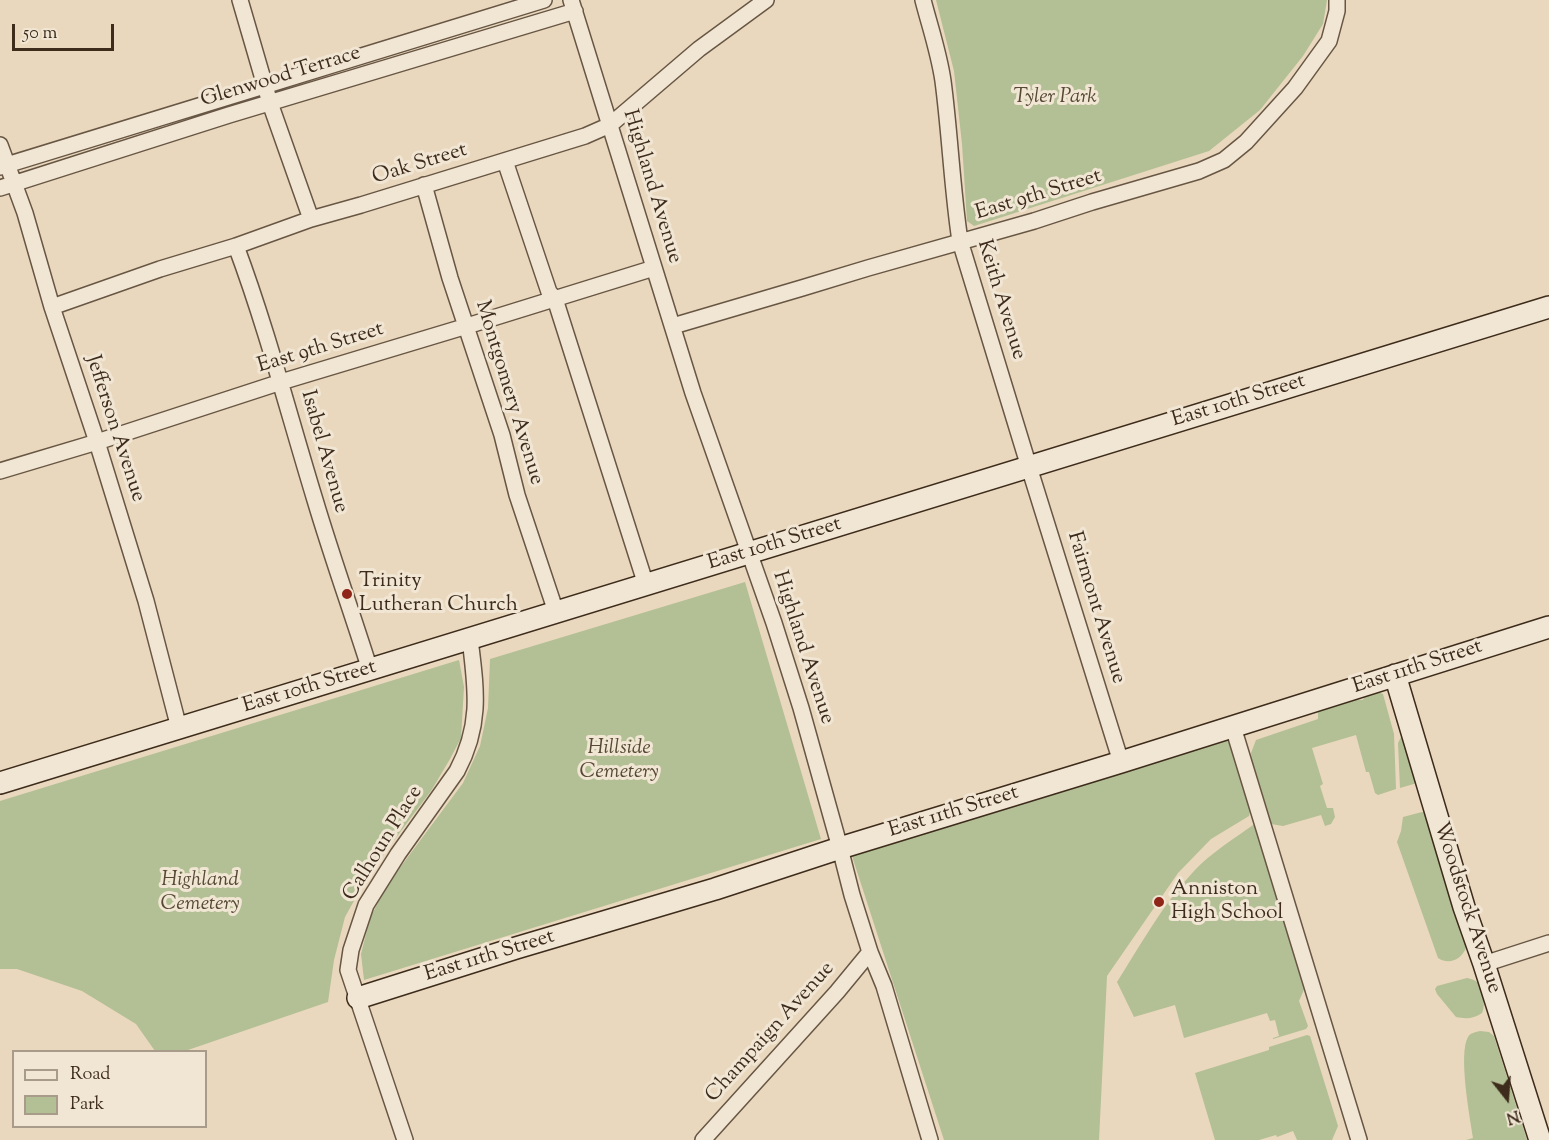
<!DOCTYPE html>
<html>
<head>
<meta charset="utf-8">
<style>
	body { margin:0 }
	#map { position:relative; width:1549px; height:1140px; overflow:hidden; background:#e9d8bd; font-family:"Sorts Mill Goudy",serif }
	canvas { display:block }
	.legend { position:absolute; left:12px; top:1050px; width:195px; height:78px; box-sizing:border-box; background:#f1e6d4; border:2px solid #a99b8a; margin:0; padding:8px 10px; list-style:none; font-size:18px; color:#3d2b1b }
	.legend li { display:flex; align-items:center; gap:12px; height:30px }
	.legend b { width:30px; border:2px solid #a99b8a }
	.north { position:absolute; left:1477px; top:1068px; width:60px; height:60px; -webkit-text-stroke:4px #f1e6d4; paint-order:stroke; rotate:163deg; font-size:16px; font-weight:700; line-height:24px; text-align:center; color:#3d2b1b }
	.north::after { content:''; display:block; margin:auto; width:21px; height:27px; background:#3d2b1b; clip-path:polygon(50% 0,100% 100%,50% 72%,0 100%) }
	.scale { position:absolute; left:12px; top:24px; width:102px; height:27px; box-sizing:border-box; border:3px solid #3d2b1b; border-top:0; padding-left:8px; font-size:18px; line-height:21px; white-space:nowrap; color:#3d2b1b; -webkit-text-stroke:4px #f1e6d4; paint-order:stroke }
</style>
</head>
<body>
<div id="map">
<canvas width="1549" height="1140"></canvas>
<ul class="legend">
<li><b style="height:8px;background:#f1e6d4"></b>Road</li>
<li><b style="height:16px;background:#b3bf94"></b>Park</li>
</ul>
<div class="north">N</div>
<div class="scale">50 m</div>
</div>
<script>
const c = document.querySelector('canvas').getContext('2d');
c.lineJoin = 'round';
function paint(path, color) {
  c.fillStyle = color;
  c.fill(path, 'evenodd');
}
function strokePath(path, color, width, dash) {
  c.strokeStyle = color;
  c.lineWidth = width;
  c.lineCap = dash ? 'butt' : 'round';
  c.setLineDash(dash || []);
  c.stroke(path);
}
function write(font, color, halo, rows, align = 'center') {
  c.font = font + ' "Sorts Mill Goudy",serif';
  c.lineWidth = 6;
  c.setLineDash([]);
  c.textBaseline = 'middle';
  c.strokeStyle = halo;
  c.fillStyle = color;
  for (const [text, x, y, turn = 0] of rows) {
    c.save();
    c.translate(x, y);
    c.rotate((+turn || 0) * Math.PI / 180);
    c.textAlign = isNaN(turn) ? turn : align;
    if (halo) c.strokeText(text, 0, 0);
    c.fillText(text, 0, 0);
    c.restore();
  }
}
const green = new Path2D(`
	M 936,0 L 1327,0 L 1323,24 L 1303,56 L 1260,110 L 1209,151 L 974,226 L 967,221 L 962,144 L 954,71 Z
	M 745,582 L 821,839 L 364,980 L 361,954 L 370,918 L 387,885 L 463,783 L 480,746 L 488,708 L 490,659 Z
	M 459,660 L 464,687 L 461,738 L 450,759 L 431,791 L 386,851 L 361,888 L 345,917 L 334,960 L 328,1002 L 185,1051 L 155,1051 L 136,1024 L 82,991 L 17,969 L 0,969 L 0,801 Z
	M 1378,692 L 1383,694 L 1394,734 L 1396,789 L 1378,795 L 1375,793 L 1369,772 L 1366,772 L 1356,735 L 1312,748 L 1323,784 L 1320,786 L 1327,808 L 1333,808 L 1335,817 L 1331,824 L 1325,826 L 1321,815 L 1283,826 L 1271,824 L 1252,764 L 1251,753 L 1256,740 L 1318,719 L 1318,712 C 1332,707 1348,698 1363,700 L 1364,697 Z
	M 1402,735 L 1417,783 L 1400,788 L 1398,743 Z
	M 1229,737 L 1252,804 L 1249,816 L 1211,839 L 1178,873 L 1107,976 L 1099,1140 L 944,1140 L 852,856 Z
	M 1422,812 L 1426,813 L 1428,818 L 1466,948 C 1461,960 1449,965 1438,958 L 1397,842 L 1401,831 L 1403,817 Z
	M 1256,823 L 1306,985 L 1299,1001 L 1308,1026 L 1306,1029 L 1273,1039 L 1273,1038 L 1279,1036 L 1275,1020 L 1270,1021 L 1267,1013 L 1184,1038 L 1175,1005 L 1134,1017 L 1117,982 C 1141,944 1163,904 1194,871 C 1212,852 1235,838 1256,823 Z
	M 1467,978 C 1471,979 1473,979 1477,982 C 1483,989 1486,1005 1482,1013 C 1473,1019 1466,1019 1456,1017 L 1437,994 L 1435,989 L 1437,986 Z
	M 1480,1031 L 1489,1032 L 1494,1036 L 1527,1140 L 1466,1140 L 1473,1138 C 1470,1118 1458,1054 1468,1037 C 1470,1033 1476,1032 1480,1031 Z
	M 1307,1035 L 1310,1036 L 1338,1126 L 1332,1140 L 1297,1140 L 1293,1131 L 1277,1137 L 1276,1135 L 1259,1140 L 1215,1140 L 1195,1073 L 1269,1050 L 1269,1047 Z`);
const street = new Path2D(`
	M 240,0 L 270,103 L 311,219
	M 571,0 L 693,393 L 774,623 L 801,708 L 840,848 L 852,895 L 870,952 L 884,986 L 930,1140
	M 923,0 C 930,27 939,53 943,81 C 950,134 952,188 960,241 L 1029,467 L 1121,762
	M 0,145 L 25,213 L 52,307 L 97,442 L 146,601 L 179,728
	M 505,161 L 549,292 L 555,299 L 646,585
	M 0,167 L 544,0
	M 424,185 L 450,278 L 502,435 L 517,495 L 556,612
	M 0,188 L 229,115 L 575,11
	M 236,246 C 267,329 289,415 315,500 C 332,557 352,613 370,670
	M 52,307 L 160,269 L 236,246 L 311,219 L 361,205 L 585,136 L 610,125 L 699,49 L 766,0
	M 673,326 L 802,288 L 868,268 L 1034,221 L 1092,202 L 1199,171 L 1224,160 L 1246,142 L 1295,88 L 1329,41 L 1337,11 L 1337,0
	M 0,471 L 97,442 L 281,382 L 467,326 L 654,268
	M 1233,727 L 1359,1140
	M 1484,964 L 1549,943
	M 405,1140 L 348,970 L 351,950 L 366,905 L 398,854 L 457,771 C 482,724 476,689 470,639
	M 703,1140 L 837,992 L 870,952`);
const secondary = new Path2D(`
	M 1395,675 L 1464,907 L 1484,964 L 1540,1140
	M 0,783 L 1549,307
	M 358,998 L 516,948 L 715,889 L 840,848 L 1121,762 L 1549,627`);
const markers = [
	[347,594,6,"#8f2418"],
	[1159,902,6,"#8f2418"]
];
const streetNames = [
	["Glenwood Terrace",281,78,-17],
	["Oak Street",420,165,-17],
	["Highland Avenue",651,187,73],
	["East 9th Street",1039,196,-17],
	["Keith Avenue",1000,300,73],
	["East 9th Street",321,349,-17],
	["Montgomery Avenue",508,393,73],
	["East 10th Street",1239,402,-17],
	["Jefferson Avenue",114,429,72],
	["Isabel Avenue",323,452,74],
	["East 10th Street",775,545,-17],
	["Fairmont Avenue",1095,608,73],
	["Highland Avenue",802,648,72],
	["East 11th Street",1418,668,-18],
	["East 10th Street",310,688,-17],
	["East 11th Street",954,813,-17],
	["Calhoun Place",384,844,-58],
	["Woodstock Avenue",1466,908,72],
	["East 11th Street",490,957,-17],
	["Champaign Avenue",771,1033,-48]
];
const parkNames = [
	["Tyler Park",1055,98],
	["Hillside",619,749],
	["Cemetery",619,773],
	["Highland",200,881],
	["Cemetery",200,905]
];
const poiNames = [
	["Trinity",359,582],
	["Lutheran Church",359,606],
	["Anniston",1171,890],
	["High School",1171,914]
];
paint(green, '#b3bf94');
strokePath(street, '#685644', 18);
strokePath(secondary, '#3d2b1b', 24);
strokePath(street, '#f1e6d4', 15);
strokePath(secondary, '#f1e6d4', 21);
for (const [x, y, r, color] of markers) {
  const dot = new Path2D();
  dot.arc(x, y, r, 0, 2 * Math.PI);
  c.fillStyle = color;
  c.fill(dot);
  strokePath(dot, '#f1e6d4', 2);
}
write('21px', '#3d2b1b', '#f1e6d4', streetNames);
write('italic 21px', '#554933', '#f1e6d4', parkNames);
write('21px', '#3d2b1b', '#f1e6d4', poiNames, 'left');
</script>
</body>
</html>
